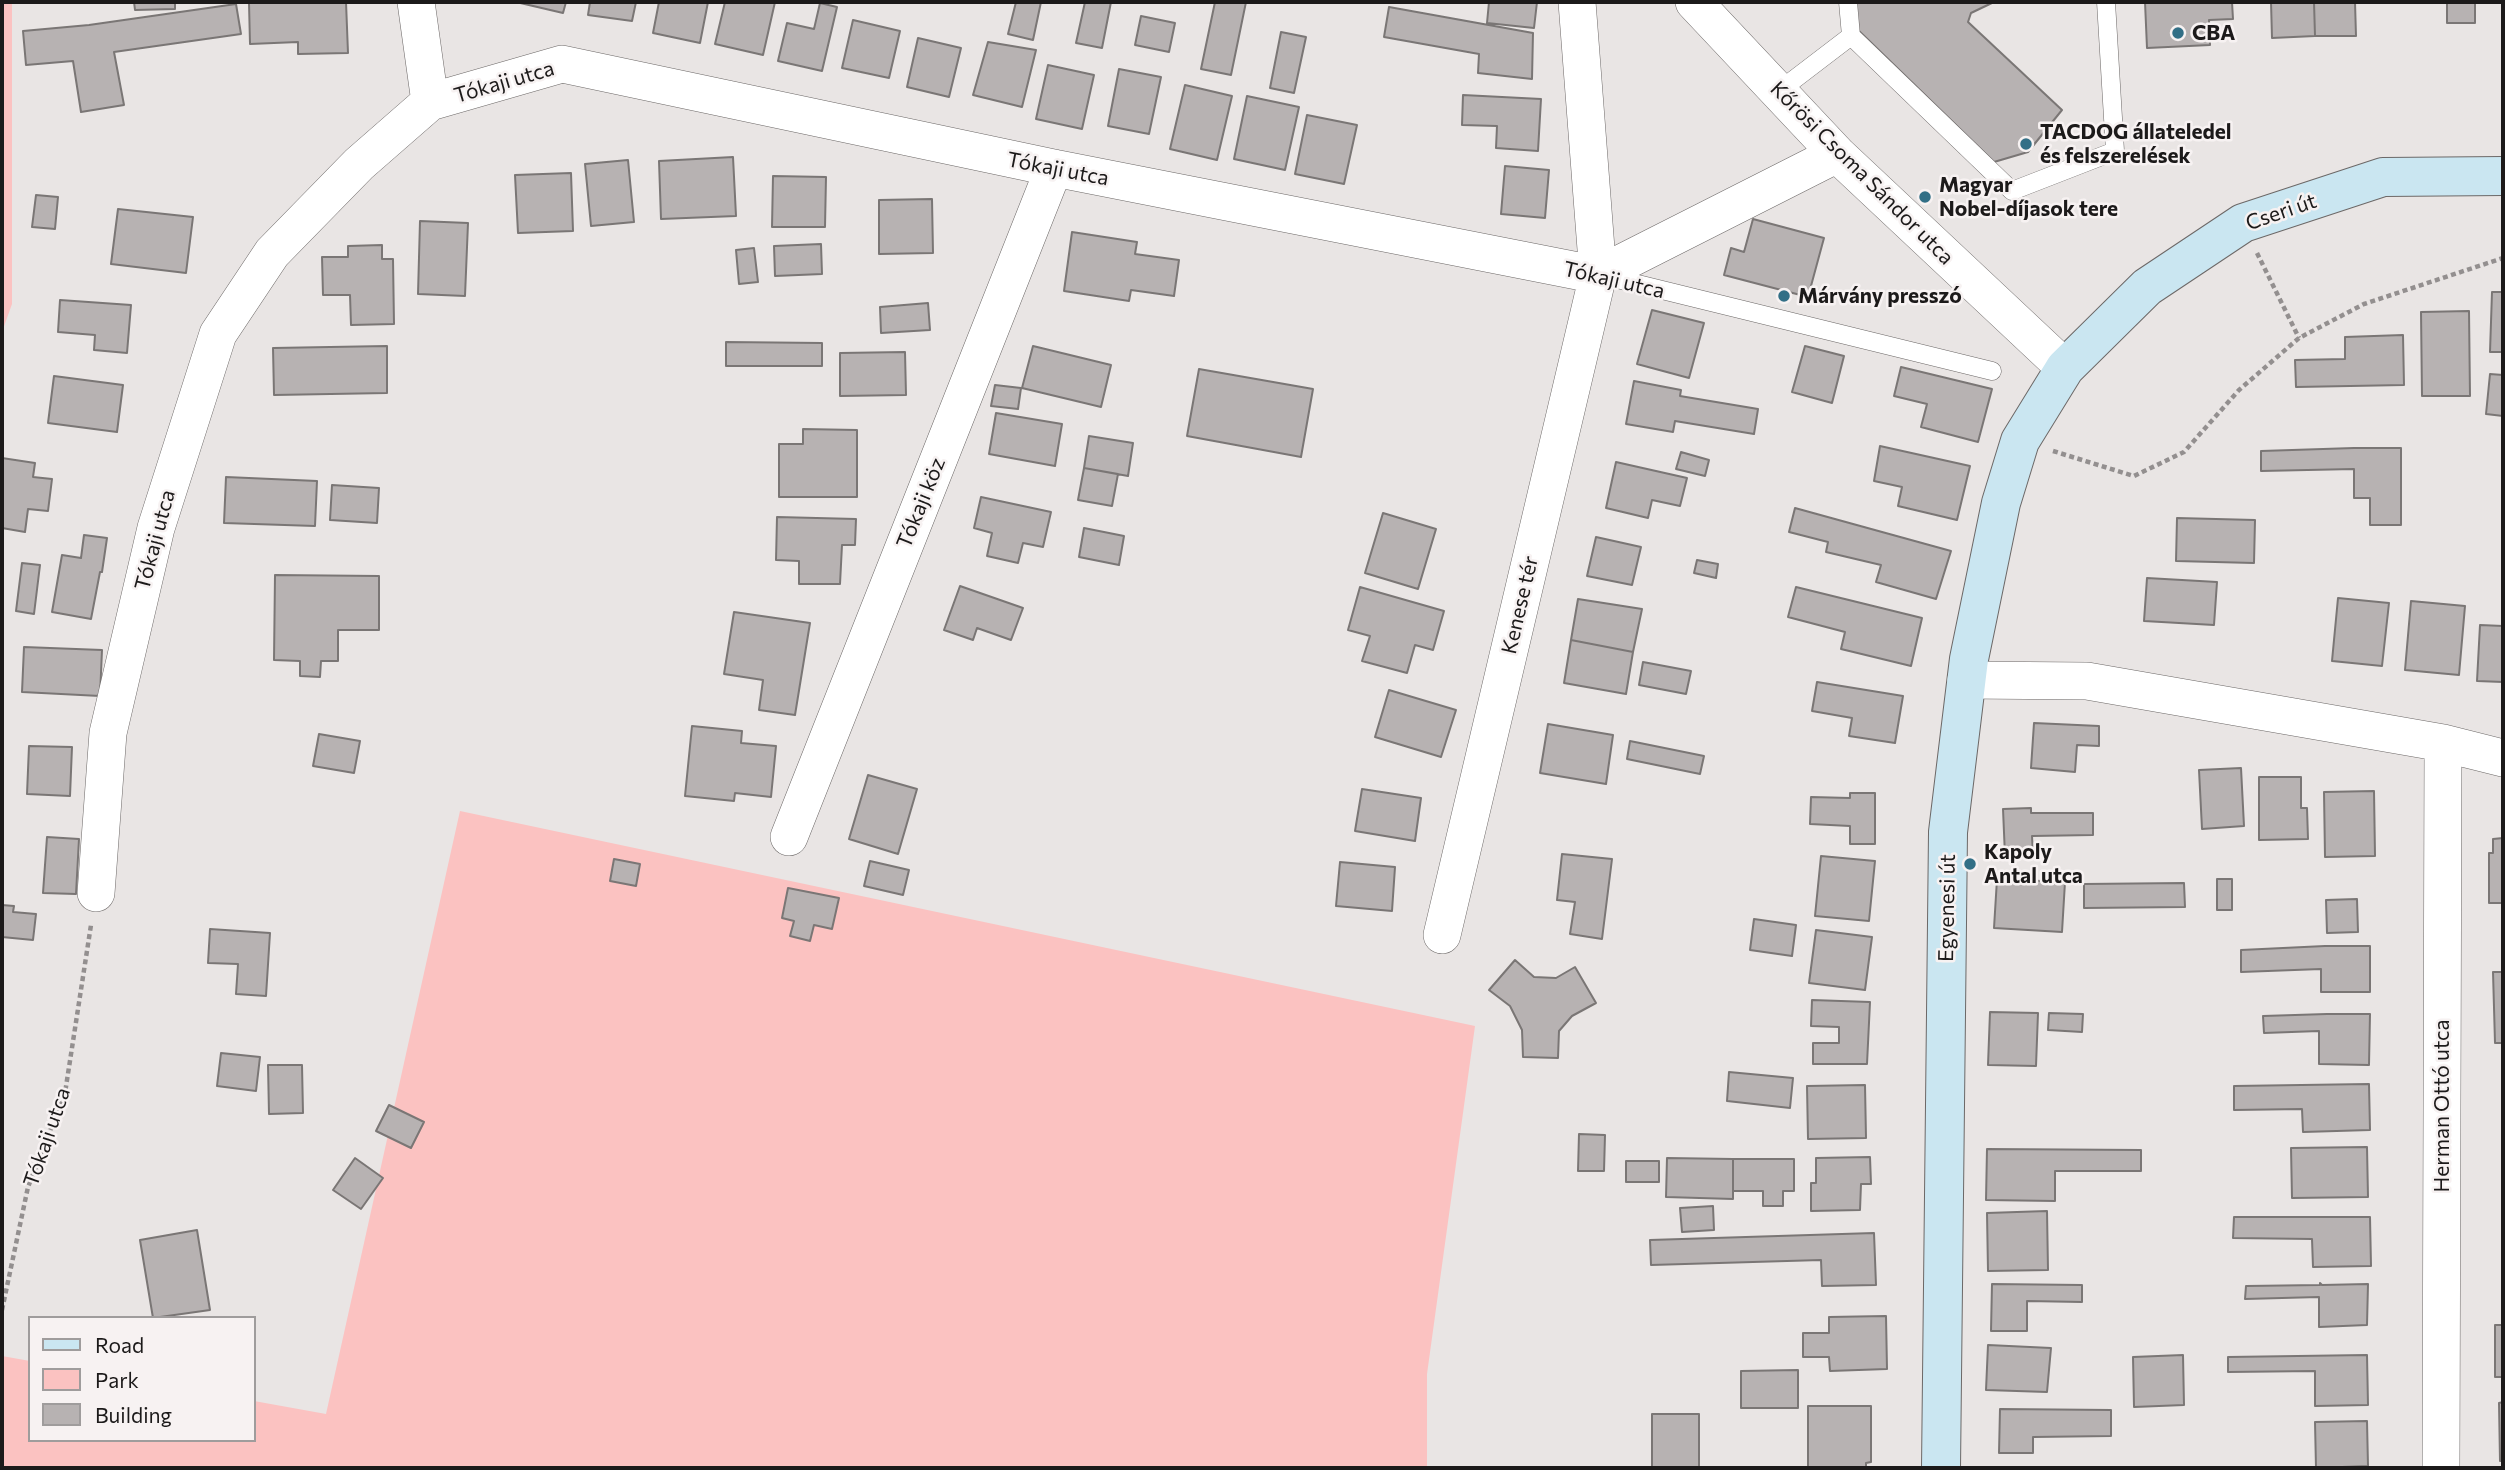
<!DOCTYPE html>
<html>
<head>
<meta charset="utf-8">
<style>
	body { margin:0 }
	#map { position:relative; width:2505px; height:1470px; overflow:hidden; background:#e9e5e4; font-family:Commissioner,sans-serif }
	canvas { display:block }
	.frame { position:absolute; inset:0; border:4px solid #1c1a1a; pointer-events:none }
	.legend { position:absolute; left:28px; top:1316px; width:228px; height:126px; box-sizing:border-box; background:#f7f2f2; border:2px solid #9f9c9c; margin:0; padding:9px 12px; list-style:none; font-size:21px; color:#1c1a1a }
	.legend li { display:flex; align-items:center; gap:14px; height:35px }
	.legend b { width:35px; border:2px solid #9f9c9c }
</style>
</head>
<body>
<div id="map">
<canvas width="2505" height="1470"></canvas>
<div class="frame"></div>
<ul class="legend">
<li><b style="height:9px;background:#cae6f1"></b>Road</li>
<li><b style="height:19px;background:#fbc2c1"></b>Park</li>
<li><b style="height:19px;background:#b7b2b2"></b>Building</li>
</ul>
</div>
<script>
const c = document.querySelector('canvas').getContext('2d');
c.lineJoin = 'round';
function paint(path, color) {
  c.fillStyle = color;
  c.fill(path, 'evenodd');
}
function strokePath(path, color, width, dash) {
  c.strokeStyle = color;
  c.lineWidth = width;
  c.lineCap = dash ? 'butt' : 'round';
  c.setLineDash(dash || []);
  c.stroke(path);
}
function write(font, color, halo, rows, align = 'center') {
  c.font = font + ' Commissioner,sans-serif';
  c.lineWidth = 5;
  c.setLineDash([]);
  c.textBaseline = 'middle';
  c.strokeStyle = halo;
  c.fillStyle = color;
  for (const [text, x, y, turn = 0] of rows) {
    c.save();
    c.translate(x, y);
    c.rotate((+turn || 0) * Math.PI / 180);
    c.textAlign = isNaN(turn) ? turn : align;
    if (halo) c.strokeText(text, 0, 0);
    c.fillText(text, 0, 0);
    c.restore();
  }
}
const green = new Path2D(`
	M 2,2 L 12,2 L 12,304 L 2,332 Z
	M 460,811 L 1475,1026 L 1427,1374 L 1427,1468 L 2,1468 L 2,1356 L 30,1361 L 30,1440 L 254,1440 L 254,1401 L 326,1414 Z`);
const building = new Path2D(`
	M 134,2 L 175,2 L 175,9 L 135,10 Z
	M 346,2 L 348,53 L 298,54 L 298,42 L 250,44 L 249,3 Z
	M 516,2 L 566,2 L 563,13 Z
	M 590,2 L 636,2 L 632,21 L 588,15 Z
	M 659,2 L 708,2 L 700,43 L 653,33 Z
	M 725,2 L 775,2 L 763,55 L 715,44 Z
	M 1016,2 L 1041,2 L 1033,40 L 1008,34 Z
	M 1085,2 L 1111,2 L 1102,48 L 1076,43 Z
	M 1215,2 L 1246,2 L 1231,75 L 1201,69 Z
	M 1487,2 L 1537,2 L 1534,28 L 1487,23 L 1489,2 Z
	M 1856,2 L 1994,2 L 1971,13 L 1968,22 L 2062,110 L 2028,152 L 1994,162 L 1858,30 Z
	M 2145,2 L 2232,2 L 2233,19 L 2209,20 L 2210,45 L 2147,48 Z
	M 2271,2 L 2314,2 L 2315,36 L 2272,38 Z
	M 2314,2 L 2355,2 L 2356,36 L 2315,36 Z
	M 2447,2 L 2475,2 L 2475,23 L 2447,23 Z
	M 820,3 L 837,7 L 822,71 L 778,61 L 787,23 L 814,29 Z
	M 236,4 L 241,34 L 114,52 L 124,105 L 81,112 L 73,61 L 26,65 L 23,31 L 89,25 Z
	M 1389,7 L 1533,33 L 1532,79 L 1478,73 L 1479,54 L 1384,37 Z
	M 1141,16 L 1175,23 L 1169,52 L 1135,45 Z
	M 853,20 L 900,31 L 889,78 L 842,68 Z
	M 1281,32 L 1306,37 L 1294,93 L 1270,88 Z
	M 918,38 L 961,48 L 949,97 L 907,87 Z
	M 988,42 L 1036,50 L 1022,107 L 973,95 Z
	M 1048,65 L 1094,75 L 1082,129 L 1036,119 Z
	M 1119,69 L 1161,77 L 1149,134 L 1108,126 Z
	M 1185,85 L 1232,96 L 1217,160 L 1170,149 Z
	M 1463,95 L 1541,99 L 1538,151 L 1496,148 L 1497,126 L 1462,125 Z
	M 1247,96 L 1299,107 L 1285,170 L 1234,159 Z
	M 1307,115 L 1357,125 L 1344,184 L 1295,174 Z
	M 733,157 L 736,216 L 661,219 L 659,161 Z
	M 628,160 L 634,222 L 591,226 L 585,164 Z
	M 1505,166 L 1549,170 L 1545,218 L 1501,214 Z
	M 571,173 L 573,231 L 518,233 L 515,175 Z
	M 773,176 L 826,177 L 825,227 L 772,227 Z
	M 36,195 L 58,197 L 55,229 L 32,227 Z
	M 932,199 L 933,253 L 879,254 L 879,200 Z
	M 118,209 L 193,217 L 186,273 L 111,264 Z
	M 1753,219 L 1824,238 L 1808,297 L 1724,275 L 1731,248 L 1744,252 Z
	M 420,221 L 468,223 L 465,296 L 418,294 Z
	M 1072,232 L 1137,242 L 1135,254 L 1179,260 L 1174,296 L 1131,290 L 1129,301 L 1064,291 Z
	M 821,244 L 822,274 L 775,276 L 774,246 Z
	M 382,245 L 382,259 L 393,259 L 394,324 L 351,325 L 350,295 L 323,295 L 322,257 L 348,257 L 348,246 Z
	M 754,248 L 758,282 L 739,284 L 736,250 Z
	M 2492,292 L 2503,292 L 2503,352 L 2490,352 Z
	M 60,300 L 131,305 L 127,353 L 94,350 L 95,335 L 58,332 Z
	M 928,303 L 930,330 L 881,333 L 880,307 Z
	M 1652,310 L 1704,323 L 1689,378 L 1637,364 Z
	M 2469,311 L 2470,396 L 2422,396 L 2421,312 Z
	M 2403,335 L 2404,385 L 2296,387 L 2295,360 L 2345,359 L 2345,337 Z
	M 726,342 L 822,343 L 822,366 L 726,366 Z
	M 387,346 L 387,393 L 274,395 L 273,348 Z
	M 1033,346 L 1111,365 L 1101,407 L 1022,388 Z
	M 1805,346 L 1844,356 L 1832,403 L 1792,392 Z
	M 905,352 L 906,395 L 840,396 L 840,353 Z
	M 1901,367 L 1992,389 L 1978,442 L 1921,427 L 1927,404 L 1894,396 Z
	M 1199,369 L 1313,389 L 1301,457 L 1187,436 Z
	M 2490,374 L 2503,375 L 2503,416 L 2486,414 Z
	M 54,376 L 123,385 L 117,432 L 48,423 Z
	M 1634,381 L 1681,390 L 1680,396 L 1758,409 L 1754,434 L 1675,421 L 1673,432 L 1626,424 Z
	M 995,385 L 1021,388 L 1018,409 L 991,406 Z
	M 996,413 L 1062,424 L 1055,466 L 989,454 Z
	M 803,429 L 857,430 L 857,497 L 779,497 L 779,444 L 803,444 Z
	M 1089,436 L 1133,443 L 1128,476 L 1084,468 Z
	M 1880,446 L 1970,466 L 1957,520 L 1898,506 L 1902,487 L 1874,481 Z
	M 2354,448 L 2401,448 L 2401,525 L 2370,525 L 2370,498 L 2354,498 L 2354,469 L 2261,471 L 2261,451 Z
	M 1681,452 L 1709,460 L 1705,476 L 1676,469 Z
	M 2,458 L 35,463 L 33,477 L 52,479 L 48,511 L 28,509 L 25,532 L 2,528 Z
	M 1616,462 L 1687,478 L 1680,506 L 1652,500 L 1648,518 L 1606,508 Z
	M 1084,468 L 1118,474 L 1112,506 L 1078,500 Z
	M 226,477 L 317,481 L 315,526 L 224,523 Z
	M 332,485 L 379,488 L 377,523 L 330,520 Z
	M 981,497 L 1051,512 L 1043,547 L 1023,543 L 1018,563 L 987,556 L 992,533 L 974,528 Z
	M 1795,508 L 1951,551 L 1936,599 L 1876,582 L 1881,565 L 1826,552 L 1828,542 L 1789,532 Z
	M 1383,513 L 1436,529 L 1418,589 L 1365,573 Z
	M 777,517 L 856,519 L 855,545 L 842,545 L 840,584 L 799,584 L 799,561 L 776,560 Z
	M 2177,518 L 2255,520 L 2254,563 L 2176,561 Z
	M 1084,528 L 1124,536 L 1119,565 L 1079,557 Z
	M 84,535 L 107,538 L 102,572 L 100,572 L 91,619 L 52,612 L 62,555 L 81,558 Z
	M 1596,537 L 1641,547 L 1632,585 L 1587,576 Z
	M 1697,560 L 1718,564 L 1716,578 L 1694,573 Z
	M 22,563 L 40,565 L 34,614 L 16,611 Z
	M 275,575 L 379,576 L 379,630 L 338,630 L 338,661 L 321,661 L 320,677 L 300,676 L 300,661 L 274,660 Z
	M 2147,578 L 2217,582 L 2214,625 L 2144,621 Z
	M 960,586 L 1023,608 L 1011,640 L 977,628 L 973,640 L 944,630 Z
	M 1360,587 L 1444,611 L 1433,650 L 1415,645 L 1407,673 L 1362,661 L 1370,636 L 1348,630 Z
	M 1796,587 L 1922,618 L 1911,666 L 1841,649 L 1845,632 L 1788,617 Z
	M 2338,598 L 2389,603 L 2382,666 L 2332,661 Z
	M 1578,599 L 1642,609 L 1633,652 L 1571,640 Z
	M 2411,601 L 2465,606 L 2459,675 L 2405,670 Z
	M 734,612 L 810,623 L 795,715 L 759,710 L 763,680 L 724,674 Z
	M 2480,625 L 2503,626 L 2503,682 L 2477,681 Z
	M 1571,640 L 1633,652 L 1626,694 L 1564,683 Z
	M 24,647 L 102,650 L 100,696 L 22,692 Z
	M 1643,662 L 1691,671 L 1686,694 L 1639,685 Z
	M 1817,682 L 1903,696 L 1895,743 L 1849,736 L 1852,718 L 1812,711 Z
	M 1389,690 L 1456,710 L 1441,757 L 1375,737 Z
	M 2034,723 L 2099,726 L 2099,746 L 2077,745 L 2075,772 L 2031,768 Z
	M 1548,724 L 1613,735 L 1606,784 L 1540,773 Z
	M 692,726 L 742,731 L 741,743 L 776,746 L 771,797 L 735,793 L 734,801 L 685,796 Z
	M 319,734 L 360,741 L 354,773 L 313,766 Z
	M 1630,741 L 1704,756 L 1700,774 L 1627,759 Z
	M 29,746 L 72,747 L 70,796 L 27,794 Z
	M 2241,768 L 2244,826 L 2202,829 L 2199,770 Z
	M 868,775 L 917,789 L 898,854 L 849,839 Z
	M 2259,777 L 2301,777 L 2301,808 L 2307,808 L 2308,839 L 2259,840 Z
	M 1362,789 L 1421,798 L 1415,841 L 1355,831 Z
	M 2374,791 L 2375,856 L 2325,857 L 2324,792 Z
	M 1850,793 L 1875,793 L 1875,844 L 1850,844 L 1850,826 L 1810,824 L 1811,797 L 1850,798 Z
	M 2031,808 L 2031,813 L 2093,813 L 2093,835 L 2032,836 L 2033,855 L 2005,856 L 2003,809 Z
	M 47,837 L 79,839 L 76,894 L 43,893 Z
	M 2503,838 L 2503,903 L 2489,903 L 2489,853 L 2493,853 L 2493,839 Z
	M 1562,854 L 1612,859 L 1602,939 L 1570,934 L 1575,902 L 1557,900 Z
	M 1821,856 L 1875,861 L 1869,921 L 1815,916 Z
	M 614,859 L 640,864 L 636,886 L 610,881 Z
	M 870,861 L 909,870 L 903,895 L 864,886 Z
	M 1340,862 L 1395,867 L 1392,911 L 1336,906 Z
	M 1997,879 L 2065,882 L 2062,932 L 1994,928 Z
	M 2217,879 L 2232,879 L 2232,910 L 2217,910 Z
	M 2184,883 L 2185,907 L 2084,908 L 2084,884 Z
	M 788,888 L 839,898 L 832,929 L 814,925 L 810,941 L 790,936 L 794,921 L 782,918 Z
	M 2357,899 L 2358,932 L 2327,933 L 2326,900 Z
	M 2,905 L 14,906 L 13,912 L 36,914 L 33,940 L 2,937 Z
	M 1754,919 L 1796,925 L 1792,956 L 1750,950 Z
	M 210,929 L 270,933 L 266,996 L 236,994 L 238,964 L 208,963 Z
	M 1816,930 L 1872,937 L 1865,990 L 1809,983 Z
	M 2325,946 L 2370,946 L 2370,992 L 2321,992 L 2321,969 L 2241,972 L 2241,950 Z
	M 1515,960 L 1534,977 L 1556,978 L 1575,967 L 1596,1003 L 1572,1016 L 1559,1031 L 1558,1058 L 1523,1057 L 1522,1030 L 1510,1006 L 1489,990 Z
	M 2493,972 L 2503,972 L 2503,1043 L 2495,1043 Z
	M 1812,1000 L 1870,1002 L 1867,1064 L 1813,1064 L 1813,1043 L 1839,1043 L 1839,1027 L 1811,1026 Z
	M 1990,1012 L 2038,1013 L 2036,1066 L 1988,1065 Z
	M 2049,1013 L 2083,1014 L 2082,1032 L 2048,1030 Z
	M 2327,1014 L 2370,1014 L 2369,1065 L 2319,1064 L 2319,1031 L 2264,1033 L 2263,1016 Z
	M 221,1053 L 260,1057 L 256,1091 L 217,1086 Z
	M 268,1065 L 302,1065 L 303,1113 L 269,1114 Z
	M 1729,1072 L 1793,1078 L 1790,1108 L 1727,1101 Z
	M 2369,1084 L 2370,1130 L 2303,1132 L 2302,1109 L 2234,1110 L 2234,1086 Z
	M 1865,1085 L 1866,1138 L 1808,1139 L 1807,1086 Z
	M 389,1105 L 424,1122 L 411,1148 L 376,1131 Z
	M 1579,1134 L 1605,1135 L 1604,1171 L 1578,1171 Z
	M 2367,1147 L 2368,1197 L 2292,1198 L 2291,1148 Z
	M 1987,1149 L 2141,1150 L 2141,1171 L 2055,1171 L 2055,1201 L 1986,1200 Z
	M 1870,1157 L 1871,1184 L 1861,1184 L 1860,1210 L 1811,1211 L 1811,1183 L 1816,1183 L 1816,1158 Z
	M 355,1158 L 383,1178 L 361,1209 L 333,1190 Z
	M 1667,1158 L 1733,1159 L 1733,1199 L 1666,1197 Z
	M 1733,1159 L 1794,1159 L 1794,1191 L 1783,1191 L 1783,1206 L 1763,1206 L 1763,1191 L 1733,1191 Z
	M 1626,1161 L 1659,1161 L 1659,1182 L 1626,1182 Z
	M 1713,1206 L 1714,1230 L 1682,1232 L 1680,1208 Z
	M 2047,1211 L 2048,1270 L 1988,1271 L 1987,1213 Z
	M 2234,1217 L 2370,1217 L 2371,1266 L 2313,1267 L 2312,1239 L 2233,1238 Z
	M 197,1230 L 210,1310 L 153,1318 L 140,1240 Z
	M 1874,1233 L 1876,1285 L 1822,1286 L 1821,1260 L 1651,1265 L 1650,1240 Z
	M 2320,1283 L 2322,1285 L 2368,1284 L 2367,1325 L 2319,1327 L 2319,1297 L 2245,1299 L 2246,1286 L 2320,1285 Z
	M 1992,1284 L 2082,1285 L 2082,1302 L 2027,1301 L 2027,1331 L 1991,1331 Z
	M 1886,1316 L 1887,1369 L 1830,1371 L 1829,1357 L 1803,1357 L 1803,1333 L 1829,1333 L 1829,1317 Z
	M 2495,1325 L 2503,1325 L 2503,1377 L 2495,1377 Z
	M 1988,1345 L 2051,1348 L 2047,1392 L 1986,1390 Z
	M 2183,1355 L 2184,1405 L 2134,1407 L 2133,1357 Z
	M 2367,1355 L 2368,1405 L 2315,1406 L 2315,1371 L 2228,1372 L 2228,1357 Z
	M 1798,1370 L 1798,1408 L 1741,1408 L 1741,1371 Z
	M 2503,1402 L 2503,1461 L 2500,1461 L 2499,1403 Z
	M 1808,1406 L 1871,1406 L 1871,1462 L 1866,1463 L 1866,1468 L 1808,1468 Z
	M 2000,1409 L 2111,1410 L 2111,1436 L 2033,1437 L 2033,1453 L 1999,1453 Z
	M 1652,1414 L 1699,1414 L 1699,1467 L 1652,1467 Z
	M 2367,1421 L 2368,1466 L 2316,1468 L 2315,1422 Z`);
const path = new Path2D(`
	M 2257,253 L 2299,338
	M 2053,451 L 2134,476 L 2184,452 L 2239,390 L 2299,338 L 2364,304 L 2503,258
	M 2,1310 L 28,1187 L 65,1093 L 91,925`);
const lane = new Path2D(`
	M 1848,2 L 1851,36 L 2012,191 L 2115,151 L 2106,2
	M 1779,91 L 1851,36
	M 1605,276 L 1992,371`);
const street = new Path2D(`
	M 416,2 L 430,102
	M 1694,2 L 1837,154 L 2065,368
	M 1598,275 L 1837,154
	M 1966,680 L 2087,681 L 2443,743 L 2503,758
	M 789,837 L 1054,168
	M 96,893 L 108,733 L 156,528 L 218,334 L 272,253 L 359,164 L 430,102 L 562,64 L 1054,168 L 1598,275
	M 1442,935 L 1598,275 L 1577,2
	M 2441,1468 L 2443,743`);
const secondary = new Path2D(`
	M 1941,1468 L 1948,832 L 1969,659 L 2001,503 L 2020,441 L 2065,368 L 2147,287 L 2243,223 L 2383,177 L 2503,176`);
const markers = [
	[2178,33,7,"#326f86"],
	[2026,144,7,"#326f86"],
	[1925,197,7,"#326f86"],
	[1784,296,7,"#326f86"],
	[1970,864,7,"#326f86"]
];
const poiNames = [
	["CBA",2192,33],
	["TACDOG állateledel",2040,132],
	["és felszerelések",2040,156],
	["Magyar",1939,185],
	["Nobel-díjasok tere",1939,209],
	["Márvány presszó",1798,296],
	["Kapoly",1984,852],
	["Antal utca",1984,876]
];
const streetNames = [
	["Tókaji utca",504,82,-16],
	["Tókaji utca",1058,169,11],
	["Kőrösi Csoma Sándor utca",1862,173,45],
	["Cseri út",2281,212,-19],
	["Tókaji utca",1614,280,13],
	["Tókaji köz",921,503,-68],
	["Tókaji utca",155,540,-75],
	["Kenese tér",1520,605,-77],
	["Egyenesi út",1947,908,-89],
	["Herman Ottó utca",2442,1106,-90],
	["Tókaji utca",47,1137,-71]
];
paint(green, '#fbc2c1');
paint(building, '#b7b2b2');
strokePath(building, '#7a7675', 2);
strokePath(lane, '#6c6867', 19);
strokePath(street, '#6c6867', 38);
strokePath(secondary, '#6c6867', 40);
strokePath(path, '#938f8f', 4.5, [5, 3.5]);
strokePath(lane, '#fff', 18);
strokePath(street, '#fff', 37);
strokePath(secondary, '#cae6f1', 38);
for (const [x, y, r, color] of markers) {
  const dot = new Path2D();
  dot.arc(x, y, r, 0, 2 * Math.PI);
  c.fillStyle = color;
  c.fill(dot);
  strokePath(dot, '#f7f2f2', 2.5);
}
write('bold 21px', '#1c1a1a', '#f7f2f2', poiNames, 'left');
write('21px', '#1c1a1a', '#f7f2f2', streetNames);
</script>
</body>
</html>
